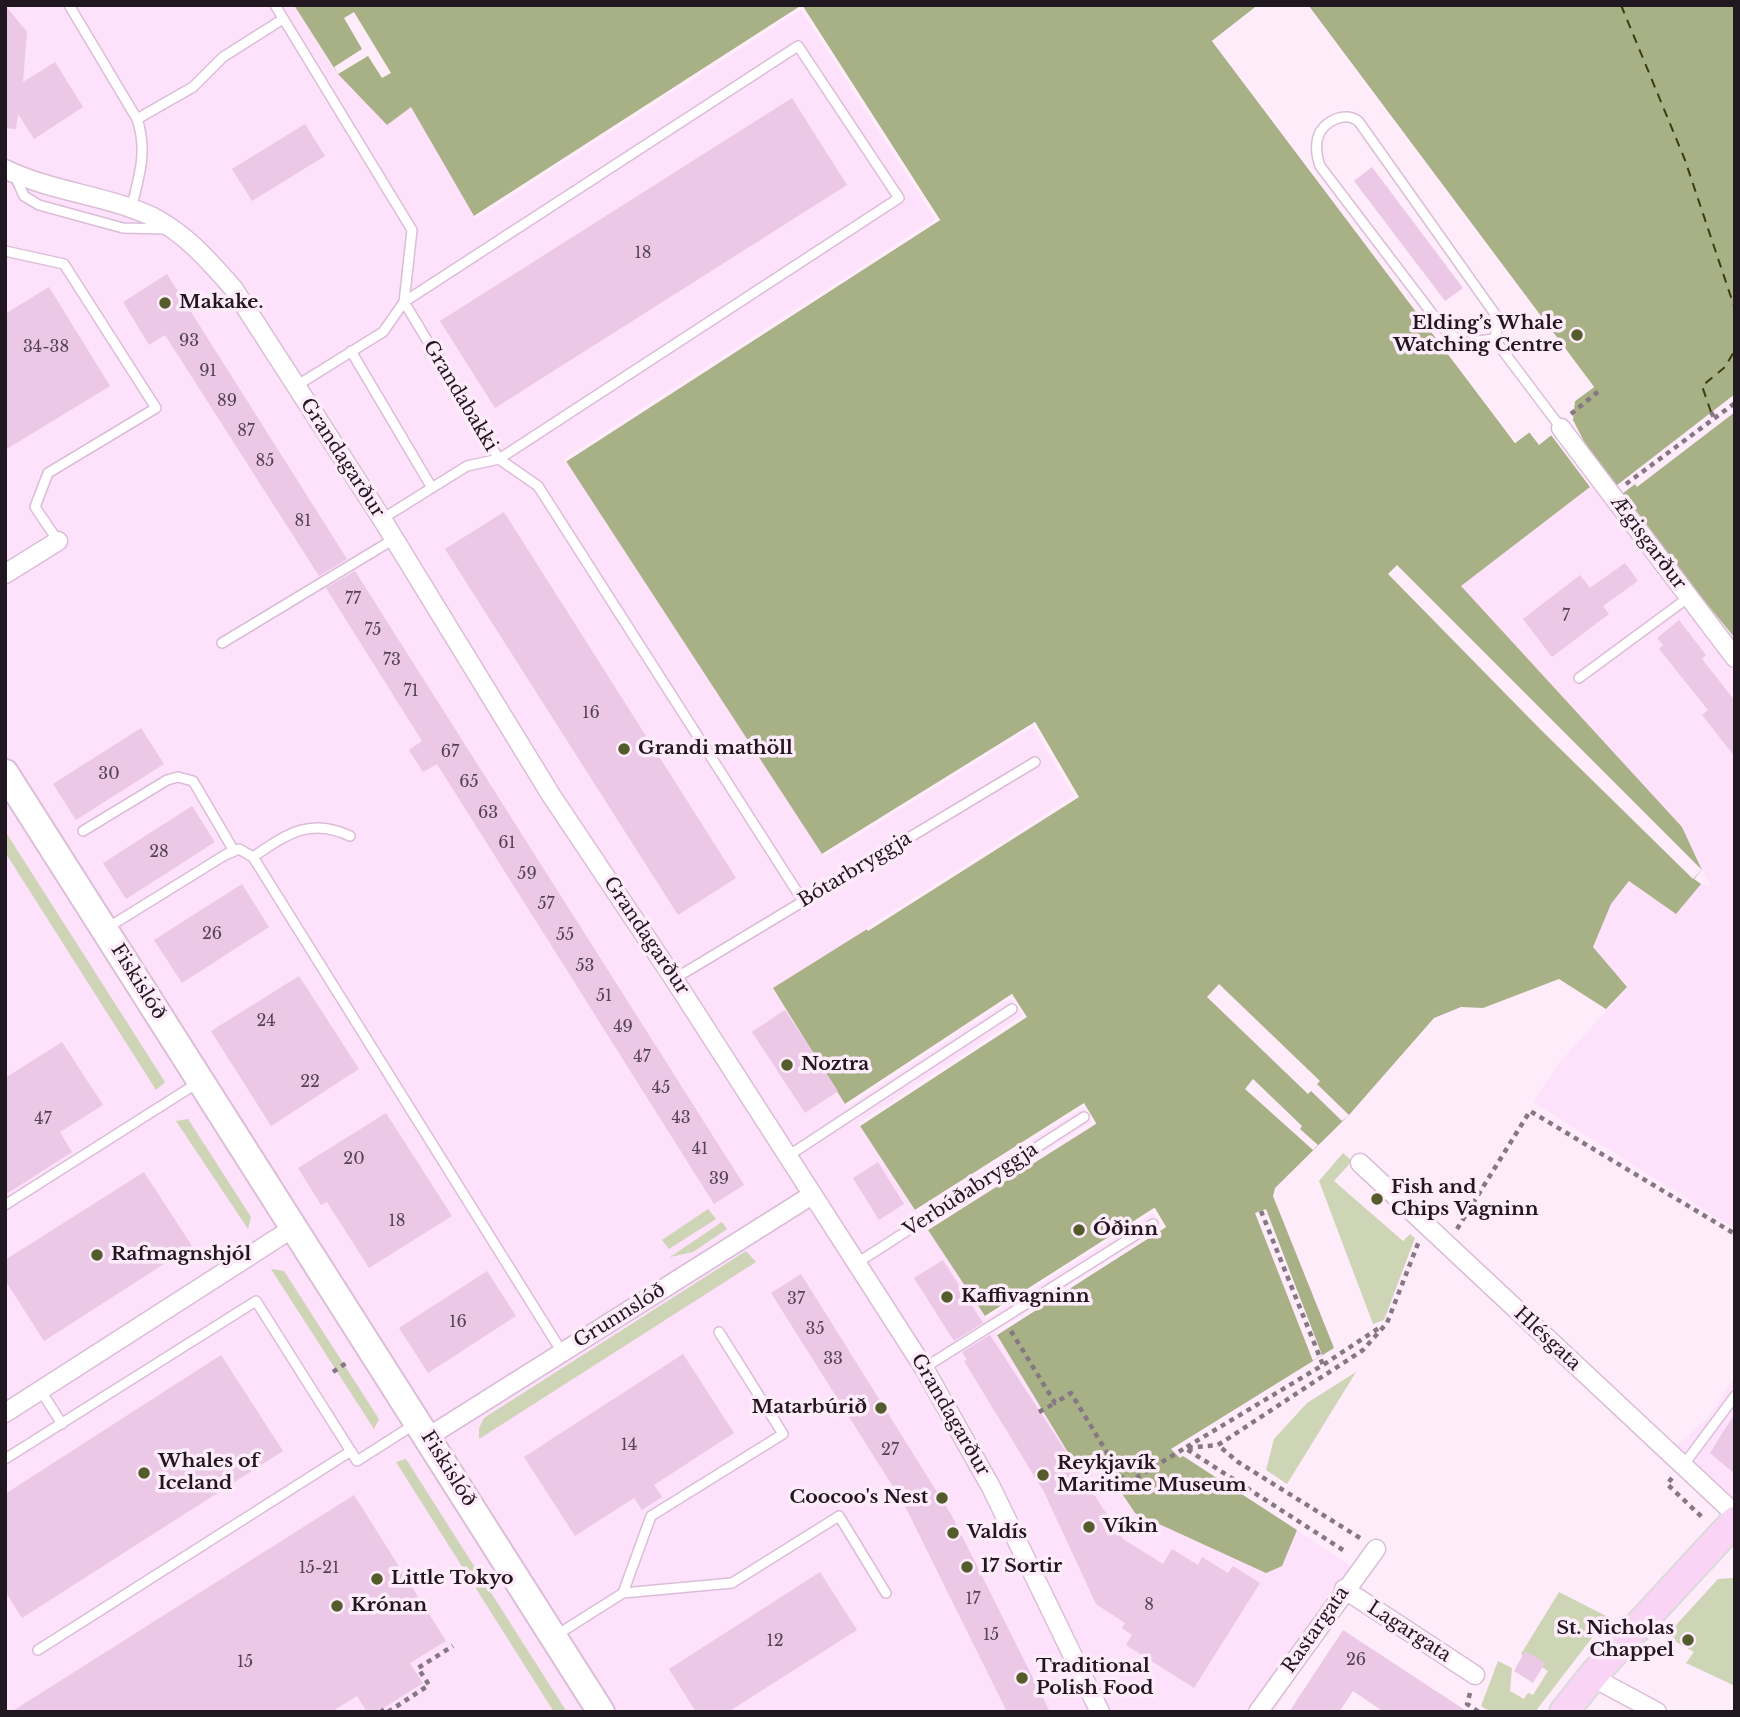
<!DOCTYPE html>
<html>
<head>
<meta charset="utf-8">
<style>
	body { margin:0 }
	#map { position:relative; width:1740px; height:1717px; overflow:hidden; background:#feecfb; font-family:"Libre Baskerville",serif }
	canvas { display:block }
	.frame { position:absolute; inset:0; border:7px solid #211720; pointer-events:none }
</style>
</head>
<body>
<div id="map">
<canvas width="1740" height="1717"></canvas>
<div class="frame"></div>
</div>
<script>
const c = document.querySelector('canvas').getContext('2d');
c.lineJoin = 'round';
function paint(path, color) {
  c.fillStyle = color;
  c.fill(path, 'evenodd');
}
function strokePath(path, color, width, dash) {
  c.strokeStyle = color;
  c.lineWidth = width;
  c.lineCap = dash ? 'butt' : 'round';
  c.setLineDash(dash || []);
  c.stroke(path);
}
function write(font, color, halo, rows, align = 'center') {
  c.font = font + ' "Libre Baskerville",serif';
  c.lineWidth = 7;
  c.setLineDash([]);
  c.textBaseline = 'middle';
  c.strokeStyle = halo;
  c.fillStyle = color;
  for (const [text, x, y, turn = 0] of rows) {
    c.save();
    c.translate(x, y);
    c.rotate((+turn || 0) * Math.PI / 180);
    c.textAlign = isNaN(turn) ? turn : align;
    if (halo) c.strokeText(text, 0, 0);
    c.fillText(text, 0, 0);
    c.restore();
  }
}
const built = new Path2D(`
	M 5,5 L 294,5 L 338,74 L 387,124 L 411,107 L 802,5 L 940,220 L 1035,722 L 1079,797 L 774,988 L 1012,994 L 1027,1017 L 860,1127 L 915,1210 L 1084,1103 L 1166,1227 L 1076,1464 L 1095,1452 L 1135,1513 L 1178,1532 L 1171,1449 L 1361,1572 L 1274,1712 L 5,1712 Z
	M 1603,478 L 1735,638 L 1735,1229 L 1533,1102 L 1559,1063 L 1627,988 L 1593,947 L 1611,904 L 1629,881 L 1675,913 L 1701,884 L 1711,887 L 1682,827 L 1461,586 Z
	M 1735,1377 L 1735,1512 L 1675,1447 L 1708,1418 Z`);
const green = new Path2D(`
	M 5,831 L 165,1082 L 156,1090 L 5,852 Z
	M 188,1119 L 251,1217 L 248,1229 L 176,1121 Z
	M 1343,1153 L 1352,1161 L 1334,1181 L 1403,1241 L 1410,1234 L 1415,1238 L 1384,1320 L 1373,1324 L 1319,1181 Z
	M 708,1209 L 716,1219 L 669,1249 L 662,1240 Z
	M 722,1222 L 727,1229 L 693,1252 L 670,1257 Z
	M 746,1251 L 756,1262 L 479,1439 L 479,1428 L 484,1418 Z
	M 271,1269 L 284,1271 L 379,1419 L 374,1429 Z
	M 1356,1372 L 1287,1484 L 1266,1470 L 1274,1439 L 1307,1403 Z
	M 406,1459 L 549,1684 L 567,1712 L 554,1712 L 396,1462 Z
	M 1733,1578 L 1735,1580 L 1735,1686 L 1686,1663 L 1694,1652 L 1666,1636 L 1718,1579 Z
	M 1559,1592 L 1608,1617 L 1535,1712 L 1491,1712 L 1481,1706 L 1498,1661 L 1512,1668 L 1510,1691 L 1524,1699 L 1528,1693 L 1533,1695 L 1548,1671 L 1521,1654 Z`);
const water = new Path2D(`
	M 294,5 L 1258,5 L 1212,41 L 1515,443 L 1530,432 L 1539,444 L 1551,435 L 1590,487 L 1461,586 L 1682,827 L 1702,870 L 1694,879 L 1701,884 L 1676,914 L 1629,881 L 1611,904 L 1593,947 L 1627,987 L 1606,1009 L 1559,979 L 1483,1008 L 1461,1007 L 1434,1018 L 1349,1115 L 1275,1188 L 1273,1196 L 1334,1348 L 1171,1449 L 1180,1458 L 1183,1456 L 1297,1530 L 1282,1566 L 1266,1573 L 1135,1513 L 1095,1453 L 1075,1464 L 997,1335 L 1166,1227 L 1155,1208 L 985,1316 L 928,1230 L 1096,1124 L 1083,1104 L 915,1210 L 860,1126 L 1026,1017 L 1012,994 L 845,1104 L 773,988 L 1078,797 L 1035,722 L 822,854 L 566,461 L 940,220 L 802,5 L 474,216 L 411,107 L 387,125 L 338,74 Z
	M 1308,5 L 1735,5 L 1735,638 L 1603,478 L 1573,420 L 1575,401 L 1594,387 Z`);
const pier = new Path2D(`
	M 802,5 L 940,220 L 564,463 L 565,458 L 935,219 L 801,10 L 476,219 L 474,216 Z
	M 1258,5 L 1261,5 L 1216,42 L 1516,438 L 1529,428 L 1539,440 L 1550,432 L 1554,433 L 1539,445 L 1529,432 L 1515,443 L 1212,41 Z
	M 1304,5 L 1308,5 L 1594,387 L 1575,401 L 1570,422 L 1572,400 L 1589,387 Z
	M 354,12 L 391,73 L 382,78 L 368,56 L 338,74 L 334,67 L 362,49 L 344,18 Z
	M 1735,394 L 1735,412 L 1637,487 L 1635,484 L 1618,497 L 1612,489 Z
	M 1397,565 L 1702,870 L 1693,879 L 1541,730 L 1388,574 Z
	M 1035,722 L 1079,797 L 868,931 L 866,928 L 1074,796 L 1033,727 L 824,857 L 822,854 Z
	M 1219,984 L 1320,1081 L 1317,1084 L 1349,1115 L 1342,1121 L 1311,1091 L 1308,1094 L 1207,997 Z
	M 1012,994 L 1027,1017 L 860,1126 L 858,1123 L 1022,1015 L 1011,999 L 847,1107 L 845,1104 Z
	M 1253,1079 L 1302,1126 L 1300,1129 L 1318,1145 L 1313,1150 L 1245,1089 Z
	M 1084,1103 L 1096,1123 L 928,1230 L 926,1227 L 1091,1122 L 1083,1108 L 917,1213 L 915,1210 Z
	M 1154,1208 L 1166,1227 L 997,1335 L 995,1332 L 1161,1226 L 1153,1213 L 986,1319 L 985,1316 Z
	M 1266,1209 L 1322,1355 L 1313,1361 L 1255,1213 Z`);
const ferry = new Path2D(`
	M 1621,5 L 1685,160 L 1735,309
	M 1711,412 L 1702,386 L 1725,367 L 1735,350`);
const building = new Path2D(`
	M 5,5 L 27,32 L 23,82 L 55,62 L 83,107 L 34,139 L 18,114 L 16,129 L 5,128 Z
	M 792,98 L 847,185 L 495,408 L 440,321 Z
	M 305,124 L 325,156 L 252,201 L 232,169 Z
	M 1372,167 L 1463,288 L 1445,301 L 1354,181 Z
	M 167,274 L 347,559 L 319,576 L 165,335 L 149,345 L 123,302 Z
	M 49,287 L 110,386 L 5,450 L 5,314 Z
	M 504,512 L 736,878 L 678,915 L 445,549 Z
	M 1625,563 L 1638,581 L 1603,606 L 1609,614 L 1552,657 L 1523,619 L 1580,575 L 1590,588 Z
	M 355,571 L 744,1185 L 714,1204 L 437,764 L 423,772 L 409,750 L 422,741 L 326,588 Z
	M 1679,620 L 1706,655 L 1702,659 L 1735,701 L 1735,757 L 1702,715 L 1708,710 L 1659,649 L 1663,645 L 1657,638 Z
	M 141,728 L 164,764 L 76,820 L 53,784 Z
	M 192,806 L 215,842 L 126,899 L 103,863 Z
	M 242,884 L 269,927 L 182,983 L 154,940 Z
	M 299,976 L 359,1069 L 271,1126 L 211,1031 Z
	M 785,1010 L 838,1091 L 805,1113 L 752,1032 Z
	M 62,1042 L 103,1105 L 60,1132 L 72,1152 L 5,1195 L 5,1078 Z
	M 386,1113 L 452,1216 L 369,1268 L 327,1202 L 321,1205 L 298,1168 Z
	M 878,1162 L 904,1204 L 879,1220 L 853,1178 Z
	M 144,1172 L 192,1246 L 44,1341 L 5,1280 L 5,1260 Z
	M 943,1260 L 983,1323 L 954,1341 L 914,1278 Z
	M 487,1271 L 516,1316 L 428,1373 L 399,1328 Z
	M 801,1274 L 952,1516 L 1050,1712 L 1007,1712 L 904,1504 L 771,1293 Z
	M 990,1335 L 1123,1539 L 1163,1564 L 1172,1549 L 1198,1565 L 1202,1557 L 1228,1573 L 1233,1566 L 1260,1583 L 1194,1688 L 1126,1645 L 1132,1635 L 1122,1628 L 1125,1623 L 1096,1604 L 1044,1492 L 964,1361 L 967,1360 L 962,1352 Z
	M 683,1354 L 734,1433 L 654,1485 L 662,1497 L 642,1510 L 634,1498 L 575,1536 L 524,1457 Z
	M 221,1355 L 283,1451 L 22,1618 L 5,1591 L 5,1494 Z
	M 1735,1413 L 1735,1474 L 1710,1453 Z
	M 354,1495 L 446,1641 L 410,1663 L 423,1683 L 382,1709 L 367,1712 L 357,1696 L 331,1712 L 11,1712 Z
	M 820,1572 L 857,1630 L 728,1712 L 696,1712 L 669,1669 Z
	M 1343,1630 L 1468,1712 L 1384,1712 L 1353,1691 L 1339,1712 L 1289,1712 Z
	M 1525,1651 L 1545,1663 L 1533,1683 L 1514,1671 Z`);
const path = new Path2D(`
	M 1711,412 L 1715,419
	M 1571,414 L 1600,390
	M 1626,484 L 1735,403
	M 1261,1211 L 1323,1365
	M 1457,1229 L 1530,1111 L 1735,1234
	M 1011,1331 L 1055,1403 L 1071,1393 L 1126,1484
	M 333,1372 L 349,1361
	M 1039,1412 L 1055,1403
	M 1672,1478 L 1667,1484 L 1703,1518
	M 1119,1488 L 1185,1448 L 1218,1445
	M 1360,1538 L 1238,1462 L 1218,1445 L 1363,1350 L 1387,1323 L 1419,1241
	M 1343,1550 L 1185,1448 L 1323,1365 L 1382,1326
	M 1470,1693 L 1467,1704 L 1479,1712
	M 381,1709 L 383,1712
	M 388,1712 L 429,1685 L 418,1668 L 453,1646`);
const lane = new Path2D(`
	M 69,5 L 137,119 C 148,151 139,177 131,209
	M 275,5 L 412,230 L 404,302 L 499,459 L 538,486 L 803,901
	M 137,119 L 193,87 L 223,57 L 283,19
	M 15,176 L 24,196 L 39,205 L 123,228 L 167,229
	M 5,251 L 64,264 L 156,408 L 48,473 L 35,507 L 58,541
	M 1494,339 L 1462,343 L 1443,328 L 1320,166 C 1317,157 1315,147 1318,137 C 1323,121 1346,110 1359,122 L 1495,314 L 1499,324 L 1494,339 L 1561,428
	M 351,351 L 432,488
	M 296,386 L 383,332 L 404,302 L 798,46 L 899,198 L 499,459 L 467,466 L 382,519
	M 222,643 L 394,539
	M 1579,678 L 1689,597
	M 83,831 L 167,780 L 178,777 L 193,781 L 234,851
	M 253,857 C 287,834 310,817 350,836
	M 107,928 L 225,855 L 239,849 L 253,857 L 562,1352
	M 674,979 L 1035,762
	M 788,1156 L 1012,1009
	M 5,1205 L 199,1082
	M 857,1263 L 1084,1117
	M 924,1368 L 1153,1224
	M 41,1391 L 62,1424
	M 5,1459 L 256,1301 L 357,1461 L 415,1424
	M 1682,1467 L 1735,1396
	M 623,1593 L 651,1516 L 783,1434 L 719,1332
	M 555,1636 L 623,1593 L 732,1583 L 839,1516 L 886,1593
	M 38,1650 L 351,1451`);
const street = new Path2D(`
	M 5,169 C 52,192 106,195 153,217 C 186,234 209,261 233,288 L 382,519 L 551,795 L 674,979 L 924,1368 L 991,1487 L 1100,1712
	M 1561,428 L 1735,658
	M 5,574 L 58,541
	M 1360,1163 L 1735,1514
	M 5,1413 L 293,1228
	M 428,1437 L 812,1195
	M 1344,1589 L 1475,1675
	M 1592,1677 L 1657,1712
	M 1258,1712 L 1376,1549`);
const secondary = new Path2D(`
	M 5,773 L 601,1712`);
const primary = new Path2D(`
	M 1564,1712 L 1595,1673 L 1735,1521`);
const markers = [
	[165,303,7,"#555c2b"],
	[1577,335,7,"#555c2b"],
	[624,749,7,"#555c2b"],
	[787,1065,7,"#555c2b"],
	[1377,1199,7,"#555c2b"],
	[1079,1230,7,"#555c2b"],
	[97,1255,7,"#555c2b"],
	[947,1297,7,"#555c2b"],
	[881,1408,7,"#555c2b"],
	[144,1473,7,"#555c2b"],
	[1043,1475,7,"#555c2b"],
	[942,1498,7,"#555c2b"],
	[1089,1527,7,"#555c2b"],
	[953,1533,7,"#555c2b"],
	[967,1567,7,"#555c2b"],
	[377,1579,7,"#555c2b"],
	[337,1606,7,"#555c2b"],
	[1688,1640,7,"#555c2b"],
	[1022,1678,7,"#555c2b"]
];
const numberNames = [
	["18",643,253],
	["93",189,341],
	["34-38",46,347],
	["91",208,371],
	["89",227,401],
	["87",246,431],
	["85",265,461],
	["81",303,521],
	["77",353,599],
	["7",1566,616],
	["75",373,630],
	["73",392,660],
	["71",411,691],
	["16",591,713],
	["67",450,752],
	["30",109,774],
	["65",469,782],
	["63",488,813],
	["61",507,843],
	["28",159,852],
	["59",527,874],
	["57",546,904],
	["26",212,934],
	["55",565,935],
	["53",585,966],
	["51",604,996],
	["24",266,1021],
	["49",623,1027],
	["47",642,1057],
	["22",310,1082],
	["45",661,1088],
	["43",681,1118],
	["47",43,1119],
	["41",700,1149],
	["20",354,1159],
	["39",719,1179],
	["18",397,1221],
	["37",796,1299],
	["16",458,1322],
	["35",815,1329],
	["33",833,1359],
	["14",629,1445],
	["27",890,1450],
	["15-21",319,1568],
	["17",973,1599],
	["8",1149,1605],
	["15",991,1635],
	["12",775,1641],
	["26",1356,1660],
	["15",245,1662]
];
const poiNames = [
	["Makake.",179,303],
	["Elding’s Whale",1563,324,"right"],
	["Watching Centre",1563,346,"right"],
	["Grandi mathöll",638,749],
	["Noztra",801,1065],
	["Fish and",1391,1188],
	["Chips Vagninn",1391,1210],
	["Óðinn",1093,1230],
	["Rafmagnshjól",111,1255],
	["Kaffivagninn",961,1297],
	["Matarbúrið",867,1408,"right"],
	["Whales of",158,1462],
	["Iceland",158,1484],
	["Reykjavík",1057,1464],
	["Maritime Museum",1057,1486],
	["Coocoo's Nest",928,1498,"right"],
	["Víkin",1103,1527],
	["Valdís",967,1533],
	["17 Sortir",981,1567],
	["Little Tokyo",391,1579],
	["Krónan",351,1606],
	["St. Nicholas",1674,1629,"right"],
	["Chappel",1674,1651,"right"],
	["Traditional",1036,1667],
	["Polish Food",1036,1689]
];
const streetNames = [
	["Grandabakki",460,396,59],
	["Grandagarður",342,458,57],
	["Ægisgarður",1648,543,53],
	["Bótarbryggja",855,870,-31],
	["Grandagarður",646,936,56],
	["Fiskislóð",138,982,58],
	["Verbúðabryggja",971,1190,-33],
	["Grunnslóð",620,1316,-32],
	["Hlésgata",1547,1339,43],
	["Grandagarður",950,1415,60],
	["Fiskislóð",448,1469,58],
	["Rastargata",1316,1630,-55],
	["Lagargata",1409,1632,33]
];
paint(built, '#fee1fa');
paint(green, '#ced4b6');
paint(water, '#a8b085');
paint(pier, '#feecfb');
strokePath(ferry, '#383f0c', 2, [9, 7]);
paint(building, '#ecc8e7');
strokePath(lane, '#dbbdd7', 12);
strokePath(street, '#dbbdd7', 21);
strokePath(secondary, '#dbbdd7', 30);
strokePath(primary, '#dbdadb', 32);
strokePath(path, '#857783', 4.5, [5, 5]);
strokePath(lane, '#fff', 9);
strokePath(street, '#fff', 18);
strokePath(secondary, '#fff', 26);
strokePath(primary, '#f9d4f5', 28);
for (const [x, y, r, color] of markers) {
  const dot = new Path2D();
  dot.arc(x, y, r, 0, 2 * Math.PI);
  c.fillStyle = color;
  c.fill(dot);
  strokePath(dot, '#feecfb', 2.5);
}
write('16px', '#544352', null, numberNames);
write('bold 19px', '#211720', '#feecfb', poiNames, 'left');
write('19px', '#211720', '#feecfb', streetNames);
</script>
</body>
</html>
